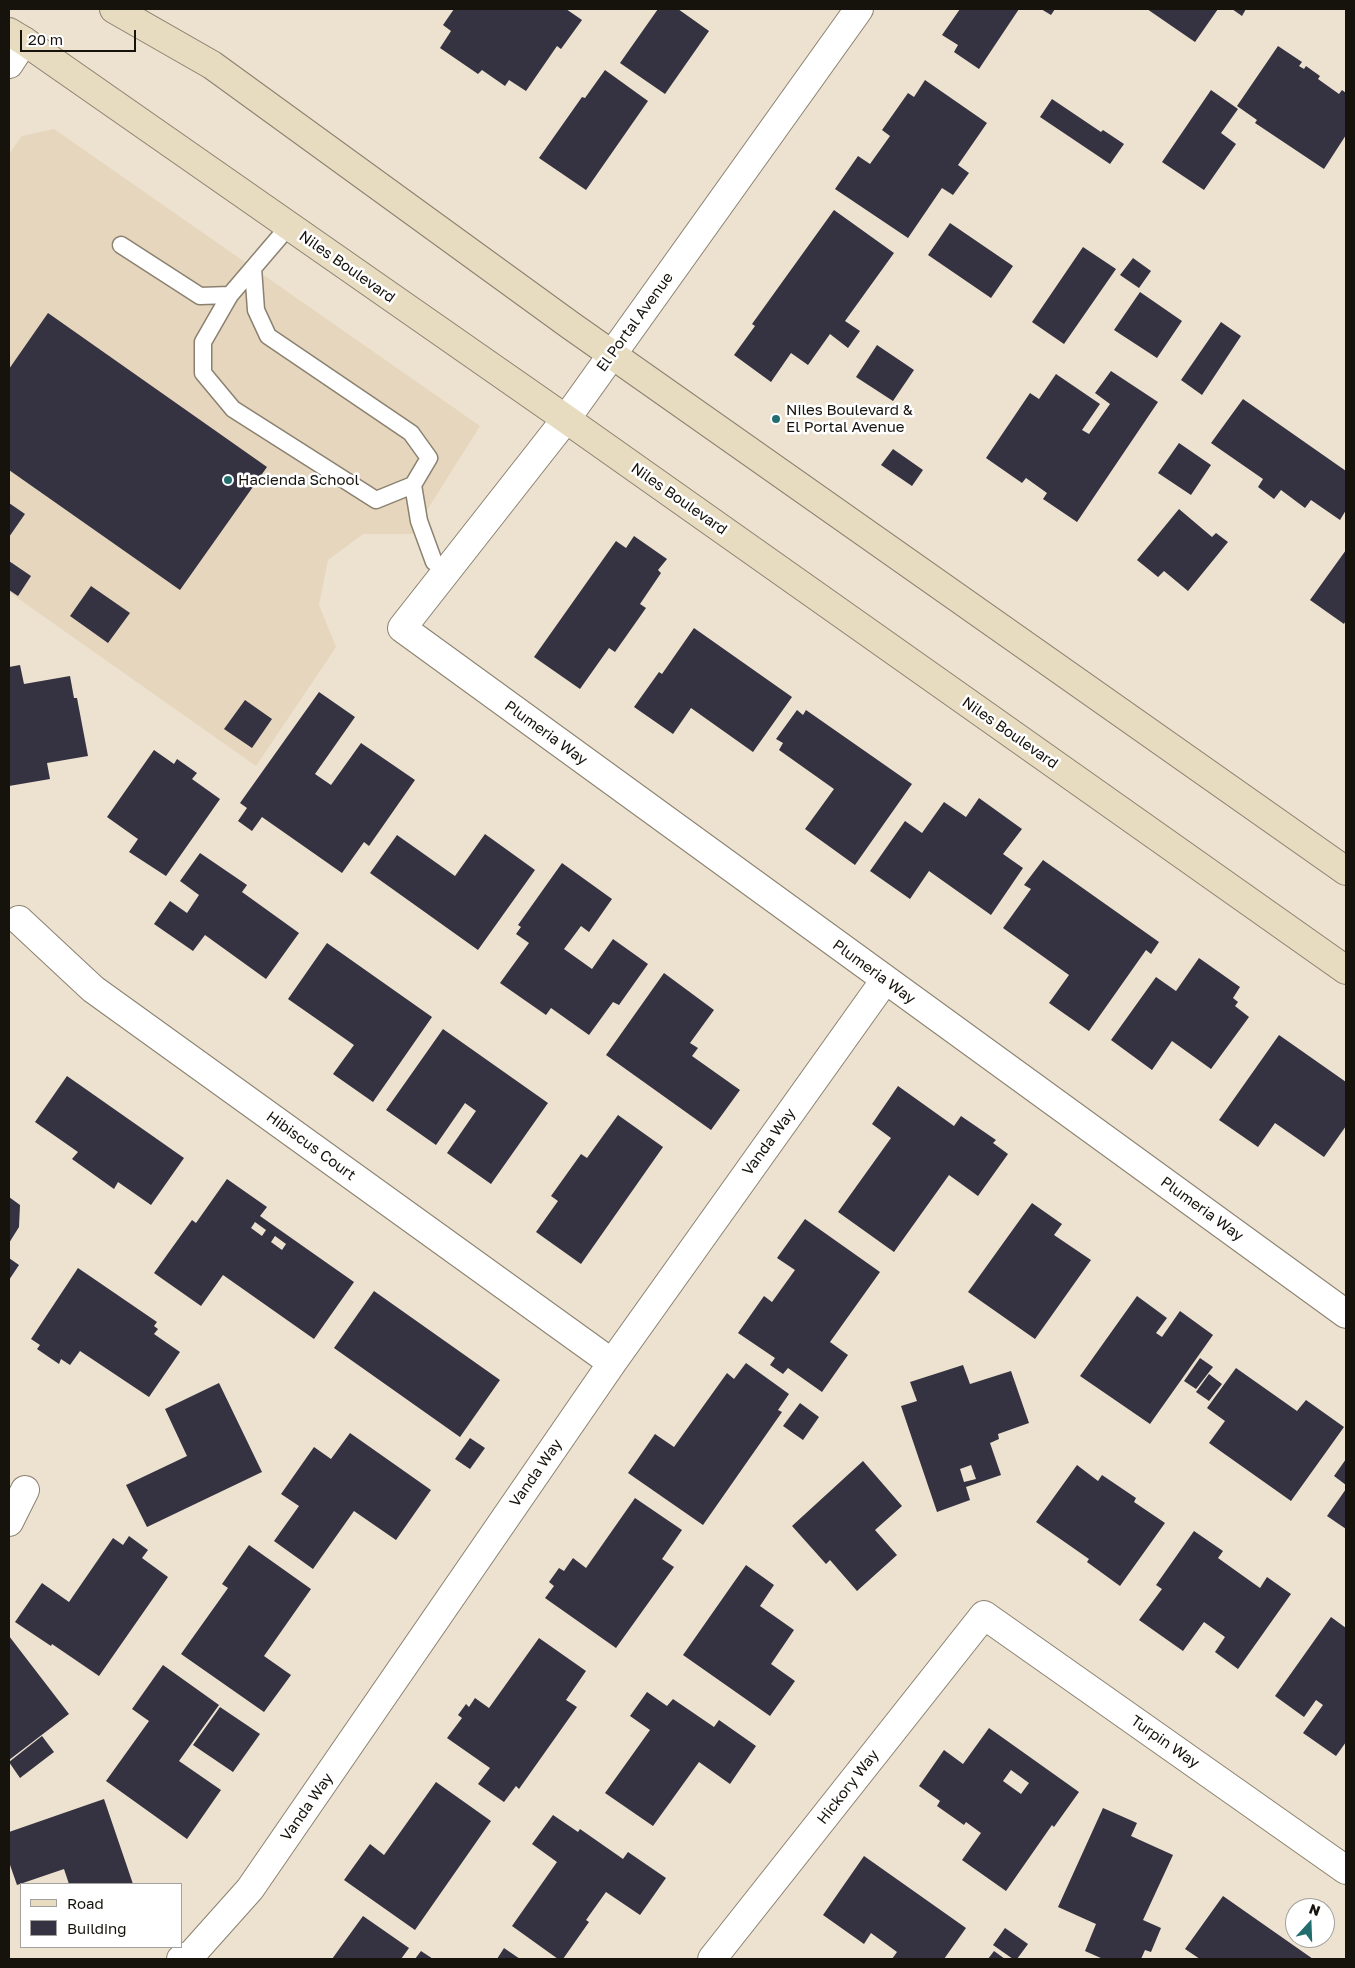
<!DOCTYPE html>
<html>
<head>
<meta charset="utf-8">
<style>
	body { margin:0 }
	#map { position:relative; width:1355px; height:1968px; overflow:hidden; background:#ece2cf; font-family:"Golos Text",sans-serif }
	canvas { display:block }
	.frame { position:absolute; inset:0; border:10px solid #16130c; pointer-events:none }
	.legend { position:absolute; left:20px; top:1883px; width:162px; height:65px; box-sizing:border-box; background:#fff; border:1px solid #a2a19e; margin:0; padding:6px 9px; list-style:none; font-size:15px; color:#16130c }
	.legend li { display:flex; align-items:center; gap:10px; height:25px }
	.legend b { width:25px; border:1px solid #a2a19e }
	.north { position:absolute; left:1285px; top:1898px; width:50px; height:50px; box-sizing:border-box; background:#fff; border:1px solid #a2a19e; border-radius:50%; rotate:20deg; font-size:14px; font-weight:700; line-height:20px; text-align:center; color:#16130c }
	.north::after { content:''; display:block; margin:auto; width:18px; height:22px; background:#226e6f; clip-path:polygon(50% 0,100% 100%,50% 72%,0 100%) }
	.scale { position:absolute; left:20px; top:30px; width:116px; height:22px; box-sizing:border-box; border:2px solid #16130c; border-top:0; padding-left:6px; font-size:15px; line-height:18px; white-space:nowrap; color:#16130c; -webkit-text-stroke:4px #fff; paint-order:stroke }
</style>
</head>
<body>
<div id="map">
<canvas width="1355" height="1968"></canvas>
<div class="frame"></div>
<ul class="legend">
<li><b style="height:6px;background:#e7dbc0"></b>Road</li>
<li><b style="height:14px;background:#353242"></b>Building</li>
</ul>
<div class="north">N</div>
<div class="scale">20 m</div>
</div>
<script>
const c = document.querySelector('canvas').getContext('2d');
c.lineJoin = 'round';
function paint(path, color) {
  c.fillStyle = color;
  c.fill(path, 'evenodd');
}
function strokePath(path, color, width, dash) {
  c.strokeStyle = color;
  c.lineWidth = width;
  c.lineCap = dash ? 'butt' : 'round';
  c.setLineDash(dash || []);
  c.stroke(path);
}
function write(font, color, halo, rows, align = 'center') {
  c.font = font + ' "Golos Text",sans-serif';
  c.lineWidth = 5;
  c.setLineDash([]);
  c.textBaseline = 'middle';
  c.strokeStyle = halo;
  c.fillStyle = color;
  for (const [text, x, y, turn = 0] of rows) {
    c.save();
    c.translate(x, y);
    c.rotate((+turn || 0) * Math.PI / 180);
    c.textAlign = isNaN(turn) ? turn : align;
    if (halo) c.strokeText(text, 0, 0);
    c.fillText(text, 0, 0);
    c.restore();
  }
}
const built = new Path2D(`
	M 54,129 L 480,426 L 412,534 L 363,534 L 328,560 L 319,605 L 336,647 L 256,766 L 9,592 L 9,154 L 22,136 Z`);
const building = new Path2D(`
	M 454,9 L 566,9 L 582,20 L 561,49 L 557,46 L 526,91 L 509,80 L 505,86 L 482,70 L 478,74 L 440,48 L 451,31 L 443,25 Z
	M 658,9 L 678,9 L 709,31 L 665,94 L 620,63 Z
	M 960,9 L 1019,9 L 979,69 L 954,52 L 958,45 L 942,35 Z
	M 1041,9 L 1055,9 L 1051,15 Z
	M 1147,9 L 1218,9 L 1195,42 Z
	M 1232,9 L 1246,9 L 1242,16 Z
	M 1278,46 L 1302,62 L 1299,66 L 1304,69 L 1306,66 L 1320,76 L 1318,79 L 1339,94 L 1342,90 L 1346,93 L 1346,135 L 1324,169 L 1255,123 L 1257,120 L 1237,106 Z
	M 605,70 L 648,101 L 586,190 L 539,158 L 582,97 L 585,98 Z
	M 925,80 L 987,123 L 958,165 L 969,173 L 953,195 L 942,188 L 908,238 L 835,189 L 858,156 L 870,164 L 890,136 L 882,130 L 908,93 L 914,97 Z
	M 1211,90 L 1238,109 L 1221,133 L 1236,144 L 1204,190 L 1162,162 Z
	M 1052,99 L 1101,132 L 1103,130 L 1124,144 L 1110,164 L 1040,117 Z
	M 834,210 L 894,253 L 845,321 L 860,331 L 848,348 L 830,334 L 808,365 L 791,353 L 771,382 L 734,355 L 755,326 L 752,324 Z
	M 950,223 L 1013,266 L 991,298 L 928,255 Z
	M 1083,247 L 1116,269 L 1064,344 L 1032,322 Z
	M 1133,258 L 1151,271 L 1139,288 L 1120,275 Z
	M 1140,292 L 1182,321 L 1157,358 L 1114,330 Z
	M 48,313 L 267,467 L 180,590 L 9,470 L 9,369 Z
	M 1221,322 L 1241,336 L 1202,395 L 1181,380 Z
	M 877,345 L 914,370 L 893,401 L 856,377 Z
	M 1111,371 L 1158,402 L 1077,522 L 1043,499 L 1047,493 L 1026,478 L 1022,483 L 986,458 L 1030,393 L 1039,399 L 1056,374 L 1100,404 L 1082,430 L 1089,434 L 1110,404 L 1095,393 Z
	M 1243,399 L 1346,471 L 1346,510 L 1340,520 L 1311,500 L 1305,508 L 1281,490 L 1274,499 L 1258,487 L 1263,479 L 1211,443 Z
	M 1179,443 L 1211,465 L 1191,495 L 1158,473 Z
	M 893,449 L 923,470 L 912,486 L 881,465 Z
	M 9,503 L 25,514 L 9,537 Z
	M 1179,509 L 1212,537 L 1216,533 L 1228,542 L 1188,591 L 1164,571 L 1158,577 L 1137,560 Z
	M 634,536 L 667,559 L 658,570 L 661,573 L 640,604 L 646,608 L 615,652 L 609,648 L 580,689 L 534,657 L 616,541 L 626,548 Z
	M 1346,550 L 1346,620 L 1344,624 L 1310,600 Z
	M 9,561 L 31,576 L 18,596 L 9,590 Z
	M 91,586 L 130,613 L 108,643 L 70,616 Z
	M 694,628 L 792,697 L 753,752 L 691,708 L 673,734 L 634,707 L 659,672 L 662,674 Z
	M 20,665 L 24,684 L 70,676 L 74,698 L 77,698 L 88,756 L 47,763 L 50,779 L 9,786 L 9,667 Z
	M 319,692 L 355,717 L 315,774 L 331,785 L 361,743 L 415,780 L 369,846 L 364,842 L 342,873 L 262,817 L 252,831 L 238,821 L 247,808 L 240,803 Z
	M 245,700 L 272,719 L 252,748 L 224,729 Z
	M 797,710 L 803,715 L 806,710 L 912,784 L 855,865 L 805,829 L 834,789 L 779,750 L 783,743 L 776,739 Z
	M 154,750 L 174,764 L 177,759 L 197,773 L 192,779 L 220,799 L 166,876 L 129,852 L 138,839 L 107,817 Z
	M 979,798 L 1022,829 L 1003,854 L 1023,868 L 991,915 L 929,871 L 910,899 L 870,871 L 905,821 L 922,833 L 944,802 L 966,817 Z
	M 485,834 L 535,870 L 478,950 L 370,873 L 397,835 L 455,876 Z
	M 200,853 L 247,885 L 242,892 L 299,933 L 266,979 L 205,935 L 193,951 L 154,924 L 170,901 L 187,913 L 199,895 L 180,881 Z
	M 1043,860 L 1159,942 L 1151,954 L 1146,950 L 1089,1031 L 1049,1003 L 1069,975 L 1003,928 L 1031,889 L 1024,885 Z
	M 562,863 L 612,899 L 589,932 L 581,926 L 564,949 L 592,969 L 613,939 L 648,964 L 619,1005 L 613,1002 L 589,1035 L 551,1008 L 546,1015 L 500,983 L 529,943 L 516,934 L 521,927 L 518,925 Z
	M 327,943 L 432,1017 L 373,1102 L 333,1074 L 354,1045 L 288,999 Z
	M 1199,958 L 1240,987 L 1233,998 L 1238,1002 L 1235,1006 L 1249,1017 L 1211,1069 L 1172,1041 L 1152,1070 L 1111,1040 L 1156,977 L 1176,991 Z
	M 664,973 L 714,1010 L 690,1043 L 698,1048 L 692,1056 L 740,1090 L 711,1130 L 606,1055 Z
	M 443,1029 L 548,1103 L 491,1184 L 447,1153 L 476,1111 L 465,1103 L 436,1145 L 386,1110 Z
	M 1279,1035 L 1346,1082 L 1346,1126 L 1324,1157 L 1275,1123 L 1258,1147 L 1219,1120 Z
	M 67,1076 L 184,1158 L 151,1205 L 118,1182 L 114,1189 L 72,1159 L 78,1152 L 35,1122 Z
	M 898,1086 L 954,1126 L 961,1116 L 996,1140 L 993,1143 L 1008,1154 L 978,1196 L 949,1175 L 894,1252 L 838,1212 L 891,1138 L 872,1124 Z
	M 618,1115 L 663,1147 L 581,1264 L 536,1232 L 558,1201 L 551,1196 L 581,1154 L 587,1158 Z
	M 227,1179 L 267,1207 L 260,1216 L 354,1282 L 314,1339 L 223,1275 L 201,1306 L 154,1273 L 192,1220 L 196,1223 ZM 255,1222 L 266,1230 L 262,1236 L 251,1228 ZM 275,1236 L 286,1244 L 282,1250 L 271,1242 Z
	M 9,1197 L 20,1205 L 19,1227 L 9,1243 Z
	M 1032,1203 L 1062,1224 L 1054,1235 L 1091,1260 L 1035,1339 L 968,1292 Z
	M 805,1219 L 880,1272 L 830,1342 L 848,1355 L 822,1392 L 788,1368 L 783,1374 L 770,1365 L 775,1358 L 738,1333 L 764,1296 L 772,1302 L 795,1270 L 777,1258 Z
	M 9,1258 L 19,1265 L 9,1280 Z
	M 78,1268 L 157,1322 L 154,1326 L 158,1329 L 154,1334 L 180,1352 L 149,1397 L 80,1351 L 70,1365 L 61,1359 L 59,1364 L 37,1349 L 40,1345 L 31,1339 Z
	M 374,1291 L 500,1380 L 460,1437 L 334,1348 Z
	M 1137,1296 L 1167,1318 L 1156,1333 L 1162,1337 L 1180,1311 L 1213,1335 L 1150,1424 L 1080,1376 Z
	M 1200,1358 L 1213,1367 L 1196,1389 L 1184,1381 Z
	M 746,1363 L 789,1394 L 778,1410 L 782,1412 L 703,1525 L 628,1473 L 655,1434 L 674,1447 L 727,1373 L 734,1379 Z
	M 963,1365 L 970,1384 L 1011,1371 L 1029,1423 L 998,1434 L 999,1439 L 990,1443 L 1001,1475 L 966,1487 L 970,1500 L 937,1512 L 901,1406 L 917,1401 L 910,1382 ZM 971,1465 L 976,1479 L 964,1482 L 960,1469 Z
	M 1236,1368 L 1297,1411 L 1306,1400 L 1344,1427 L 1291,1501 L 1209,1443 L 1225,1421 L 1207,1408 Z
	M 1209,1374 L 1222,1384 L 1209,1401 L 1196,1392 Z
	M 219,1383 L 262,1472 L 147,1527 L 126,1485 L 187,1456 L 165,1409 Z
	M 800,1403 L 819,1417 L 803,1440 L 783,1426 Z
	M 350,1433 L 431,1490 L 396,1540 L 354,1511 L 313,1569 L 274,1541 L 299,1506 L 281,1494 L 314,1447 L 331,1459 Z
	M 470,1438 L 485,1448 L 470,1469 L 455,1459 Z
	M 1346,1459 L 1346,1485 L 1334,1476 Z
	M 863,1461 L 902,1506 L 875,1530 L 897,1555 L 857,1591 L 830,1560 L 826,1564 L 792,1526 Z
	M 1077,1465 L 1098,1481 L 1102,1475 L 1136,1498 L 1134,1502 L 1165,1523 L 1120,1586 L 1087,1562 L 1089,1559 L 1036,1522 Z
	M 1346,1489 L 1346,1529 L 1327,1516 Z
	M 635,1498 L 682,1530 L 662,1559 L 674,1567 L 616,1648 L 545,1598 L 554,1586 L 549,1582 L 559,1568 L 564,1571 L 573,1558 L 586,1568 Z
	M 1194,1531 L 1223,1551 L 1218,1558 L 1260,1588 L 1267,1577 L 1291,1594 L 1238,1669 L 1215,1652 L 1225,1637 L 1204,1622 L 1183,1651 L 1139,1620 L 1162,1589 L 1156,1585 Z
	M 129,1536 L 148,1550 L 142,1558 L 168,1577 L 99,1676 L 52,1644 L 51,1646 L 15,1622 L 42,1583 L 69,1602 L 113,1538 L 123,1545 Z
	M 249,1545 L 311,1589 L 264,1656 L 291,1675 L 264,1712 L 181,1654 L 228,1588 L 222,1584 Z
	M 746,1565 L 774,1585 L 760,1606 L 794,1630 L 771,1664 L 795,1681 L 770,1716 L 683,1655 Z
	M 1331,1617 L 1346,1628 L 1346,1742 L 1336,1756 L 1303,1733 L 1323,1705 L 1316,1700 L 1304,1717 L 1275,1696 Z
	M 9,1636 L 69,1714 L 9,1760 Z
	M 539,1638 L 586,1671 L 566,1700 L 577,1707 L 519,1789 L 516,1786 L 504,1802 L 478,1784 L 490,1768 L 447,1738 L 462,1718 L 458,1715 L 466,1704 L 469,1707 L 475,1698 L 489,1708 Z
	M 163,1665 L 219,1705 L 179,1761 L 221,1790 L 187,1839 L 106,1781 L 149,1721 L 132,1709 Z
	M 647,1692 L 667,1706 L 673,1699 L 714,1727 L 719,1720 L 756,1746 L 730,1784 L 699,1762 L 653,1826 L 605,1793 L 650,1730 L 630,1716 Z
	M 220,1707 L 260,1734 L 233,1772 L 193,1745 Z
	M 989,1728 L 1079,1792 L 1054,1827 L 1052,1825 L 1006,1891 L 962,1860 L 981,1833 L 966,1822 L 964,1825 L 937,1806 L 940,1801 L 919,1786 L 944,1750 L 963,1764 ZM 1011,1770 L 1029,1783 L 1021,1794 L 1003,1781 Z
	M 42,1736 L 54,1752 L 20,1778 L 9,1762 Z
	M 436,1782 L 491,1821 L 415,1930 L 344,1880 L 370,1844 L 384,1855 Z
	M 104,1799 L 133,1884 L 69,1884 L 64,1869 L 17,1885 L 9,1862 L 9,1832 Z
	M 1103,1808 L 1137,1823 L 1131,1836 L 1173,1855 L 1143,1920 L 1161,1928 L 1151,1952 L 1145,1950 L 1141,1959 L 1103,1959 L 1085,1951 L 1096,1924 L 1058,1907 Z
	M 553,1815 L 578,1832 L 580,1829 L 623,1859 L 628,1852 L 666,1878 L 640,1915 L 606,1892 L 586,1920 L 589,1922 L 563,1959 L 558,1959 L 512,1926 L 557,1862 L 532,1844 Z
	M 864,1856 L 966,1928 L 944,1959 L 892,1959 L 897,1952 L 871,1933 L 864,1944 L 823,1915 Z
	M 1223,1896 L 1313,1959 L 1200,1959 L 1185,1949 Z
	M 363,1916 L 409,1948 L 401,1959 L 332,1959 Z
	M 1005,1928 L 1028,1944 L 1017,1959 L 1013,1959 L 993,1945 Z
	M 504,1948 L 520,1959 L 497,1959 Z
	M 421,1951 L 433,1959 L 415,1959 Z
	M 994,1951 L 1005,1959 L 988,1959 Z`);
const lane = new Path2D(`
	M 121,245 L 200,296 L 230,295 L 289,226
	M 230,295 L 203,342 L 203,373 L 233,409 L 376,500 L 413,485 L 429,458 L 411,433 L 268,336 L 256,310 L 253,268
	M 413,485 L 419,521 L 434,562 L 448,570`);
const street = new Path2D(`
	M 859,9 L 566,419 L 402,628 L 1346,1314
	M 9,64 L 24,41
	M 19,920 L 93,989 L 612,1363
	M 9,1522 L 25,1490
	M 181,1959 L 192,1954 L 250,1889 L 612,1363 L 885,980
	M 712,1959 L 984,1615 L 1346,1870`);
const secondary = new Path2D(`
	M 114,9 L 212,65 L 570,325 L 1346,871
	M 9,32 L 24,41 L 566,419 L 1346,970`);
const markers = [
	[776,419,5,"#226e6f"],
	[228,480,5,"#226e6f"]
];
const streetNames = [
	["Niles Boulevard",347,267,35],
	["El Portal Avenue",635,322,-54],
	["Niles Boulevard",679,499,35],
	["Plumeria Way",546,733,36],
	["Niles Boulevard",1010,733,35],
	["Plumeria Way",874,972,36],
	["Vanda Way",769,1142,-54],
	["Hibiscus Court",311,1146,36],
	["Plumeria Way",1202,1209,36],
	["Vanda Way",536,1473,-55],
	["Turpin Way",1165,1742,35],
	["Hickory Way",848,1787,-52],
	["Vanda Way",307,1807,-55]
];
const poiNames = [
	["Niles Boulevard &",786,410],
	["El Portal Avenue",786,427],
	["Hacienda School",238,480]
];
paint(built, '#e5d6bd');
paint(building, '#353242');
strokePath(lane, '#8b8170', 19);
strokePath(street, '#8b8170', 30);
strokePath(secondary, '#8b8170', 30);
strokePath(lane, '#fff', 16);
strokePath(street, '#fff', 28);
strokePath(secondary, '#e7dbc0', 28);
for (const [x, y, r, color] of markers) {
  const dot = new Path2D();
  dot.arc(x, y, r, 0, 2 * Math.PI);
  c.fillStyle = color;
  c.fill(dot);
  strokePath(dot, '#fff', 2);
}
write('15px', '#16130c', '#fff', streetNames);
write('15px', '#16130c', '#fff', poiNames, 'left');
</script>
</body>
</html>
